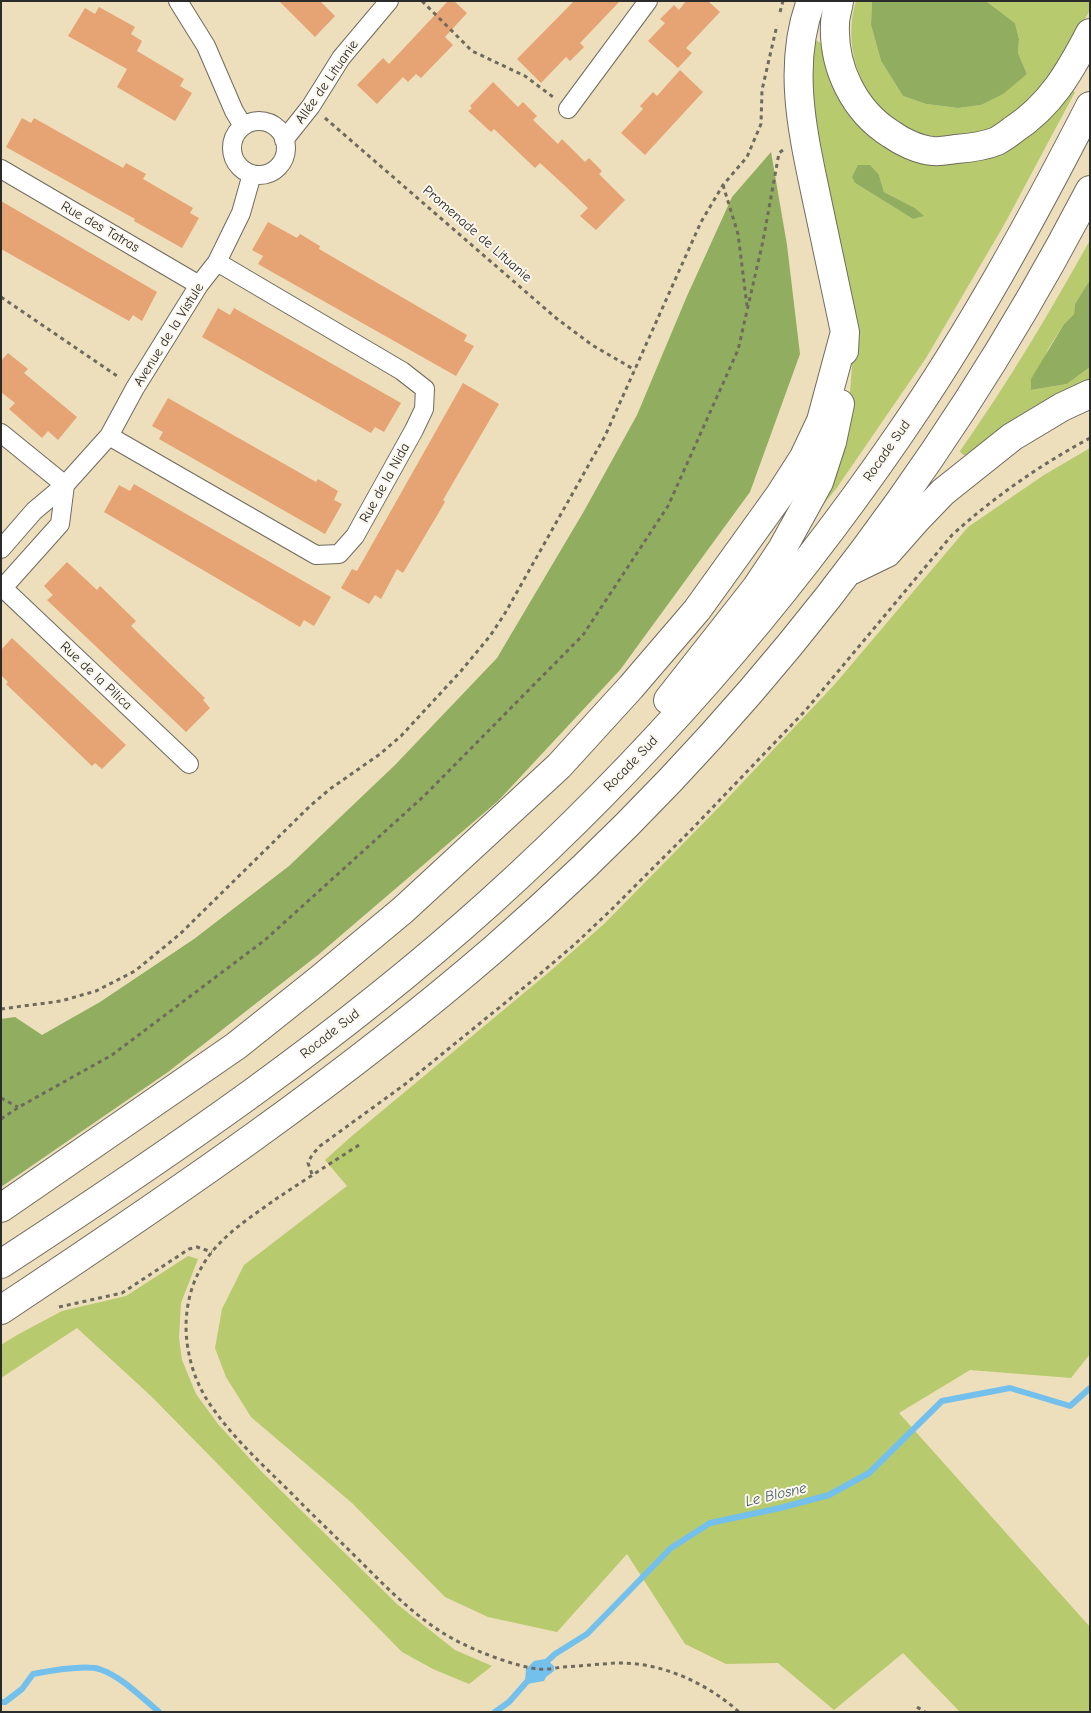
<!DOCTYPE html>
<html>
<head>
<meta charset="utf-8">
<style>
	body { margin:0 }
	#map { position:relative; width:1091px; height:1713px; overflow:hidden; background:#eddfbc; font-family:"Comic Neue",sans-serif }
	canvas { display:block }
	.frame { position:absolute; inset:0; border:2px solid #2b2b2b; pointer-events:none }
</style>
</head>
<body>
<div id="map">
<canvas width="1091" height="1713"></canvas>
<div class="frame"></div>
</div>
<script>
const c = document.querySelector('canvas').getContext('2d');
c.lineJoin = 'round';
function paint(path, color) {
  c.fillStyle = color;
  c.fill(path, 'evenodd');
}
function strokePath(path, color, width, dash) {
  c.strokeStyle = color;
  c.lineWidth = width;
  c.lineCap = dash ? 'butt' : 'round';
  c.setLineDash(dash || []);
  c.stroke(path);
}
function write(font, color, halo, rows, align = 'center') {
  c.font = font + ' "Comic Neue",sans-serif';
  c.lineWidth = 4;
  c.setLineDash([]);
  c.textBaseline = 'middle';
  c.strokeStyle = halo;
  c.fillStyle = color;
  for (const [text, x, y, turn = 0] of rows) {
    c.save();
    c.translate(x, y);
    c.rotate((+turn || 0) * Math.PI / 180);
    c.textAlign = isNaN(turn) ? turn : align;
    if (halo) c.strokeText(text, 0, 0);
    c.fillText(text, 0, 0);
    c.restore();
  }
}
const green = new Path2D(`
	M 856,1 L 872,1 L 871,25 L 881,61 L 903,96 L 926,104 L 958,108 L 981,105 L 1027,74 L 1018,53 L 1019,39 L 1015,23 L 986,1 L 1090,1 L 1090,10 C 1076,36 1061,61 1044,85 C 1040,91 1035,101 1029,106 C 1021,113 999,126 990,130 C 975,136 941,138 926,135 C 869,120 839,55 856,1 Z
	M 814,39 L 824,45 L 835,87 L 944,161 L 1068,89 L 1075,92 L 1004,225 L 926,358 L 836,489 L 821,507 L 812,515 L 843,434 L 850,392 L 853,353 L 811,110 ZM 879,175 L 884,192 L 915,208 L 923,216 L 913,219 L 855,183 Z
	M 1090,240 L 1089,283 L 1075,304 L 1074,314 L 1064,324 L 1048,349 L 1031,390 L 1067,384 L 1090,367 L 1090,380 L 1056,397 L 968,457 L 962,454 L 960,451 C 1008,383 1050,312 1090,240 Z
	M 1090,448 L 1090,1354 L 1071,1378 L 970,1370 L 899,1413 L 1090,1627 L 1090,1712 L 960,1712 L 903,1653 L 834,1710 L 778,1663 L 726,1664 L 685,1644 L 627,1554 L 557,1632 L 488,1617 L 445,1597 L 352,1503 L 251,1417 L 226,1377 L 215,1348 L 222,1309 L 244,1265 L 347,1186 L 325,1160 L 353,1135 L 548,973 L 604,924 L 726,800 L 835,684 L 968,527 L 1044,475 Z
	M 188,1256 L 198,1259 L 181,1303 L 179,1338 L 182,1360 L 196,1394 L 218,1424 L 261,1471 L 397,1604 L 455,1650 L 492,1666 L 469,1684 L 433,1669 L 402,1652 L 152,1397 L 77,1328 L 1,1378 L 1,1345 L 17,1335 L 62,1311 L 126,1296 Z`);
const forest = new Path2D(`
	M 872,1 L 986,1 L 1015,23 L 1019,39 L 1018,53 L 1027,74 L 1003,94 L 981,105 L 958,108 L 926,104 L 903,96 L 881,61 L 871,25 Z
	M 771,152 L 787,245 L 800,354 L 750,492 L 620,670 L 498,801 L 318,955 L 168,1072 L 1,1187 L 1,1019 L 15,1017 L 42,1035 L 100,1002 L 194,939 L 289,866 L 395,765 L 497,658 L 584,511 L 637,415 L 687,296 L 732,197 Z
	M 858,165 L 870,165 L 879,175 L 884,192 L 915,208 L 924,216 L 913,219 L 855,183 L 852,177 Z
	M 1090,280 L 1090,367 L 1067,384 L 1031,390 L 1031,379 L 1064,324 L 1074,314 L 1075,304 Z`);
const water = new Path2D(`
	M 545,1659 L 554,1666 L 554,1671 L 546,1677 L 544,1681 L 527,1684 L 525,1681 L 526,1669 L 534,1661 Z`);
const stream = new Path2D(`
	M 541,1667 L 555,1654 L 587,1634 L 671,1548 L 710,1523 L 780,1508 L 829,1495 L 869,1473 L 942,1401 L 1010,1388 L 1070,1406 L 1090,1388
	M 1,1702 L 5,1702 L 22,1689 L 33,1674 C 49,1671 85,1665 99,1669 C 121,1676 141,1697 159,1712
	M 495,1712 L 509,1702 L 531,1677`);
const building = new Path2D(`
	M 279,1 L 320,1 L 335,16 L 315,37 Z
	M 448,1 L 454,1 L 467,13 L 445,37 L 453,45 L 421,78 L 416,74 L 408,82 L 403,77 L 377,104 L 357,85 L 383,58 L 389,64 Z
	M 574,1 L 620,1 L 580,43 L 584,47 L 570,61 L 566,57 L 541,83 L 517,59 Z
	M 686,1 L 708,1 L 720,12 L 686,48 L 692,53 L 678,68 L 648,41 L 665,23 L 660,19 L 674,5 L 679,10 Z
	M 99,7 L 135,27 L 131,34 L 142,41 L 137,51 L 184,79 L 180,86 L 192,93 L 175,121 L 117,87 L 127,69 L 68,36 L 85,8 L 95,14 Z
	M 680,70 L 703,92 L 645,155 L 621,133 L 643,109 L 640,106 L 653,92 L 657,96 Z
	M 493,82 L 518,107 L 523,102 L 537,116 L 533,120 L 558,144 L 562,139 L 585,162 L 589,158 L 602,171 L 599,174 L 625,200 L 596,230 L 580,216 L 588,208 L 564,185 L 540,163 L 535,168 L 494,129 L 491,132 L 468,111 L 472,108 L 470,106 Z
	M 22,118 L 31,123 L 34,118 L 123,168 L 126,163 L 146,174 L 143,179 L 193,208 L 190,213 L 199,218 L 182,248 L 134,221 L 135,219 L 6,147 Z
	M 1,201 L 157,292 L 142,321 L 133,315 L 129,321 L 1,249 Z
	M 268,222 L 297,238 L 300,234 L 320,246 L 319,249 L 467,335 L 464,341 L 474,346 L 456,376 L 258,264 L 263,256 L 252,250 Z
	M 218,308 L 230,315 L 234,308 L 401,403 L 384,432 L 375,427 L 371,433 L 202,337 Z
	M 8,353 L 28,369 L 24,373 L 77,417 L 58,440 L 48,431 L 42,438 L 9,409 L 15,403 L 1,392 L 1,361 Z
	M 463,383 L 499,404 L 443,500 L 445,502 L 403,573 L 397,569 L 381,599 L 375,595 L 369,604 L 341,588 L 352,569 L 357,571 Z
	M 168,398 L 316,482 L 318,479 L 338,491 L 334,500 L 342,504 L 325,534 L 159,439 L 163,432 L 152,426 Z
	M 134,484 L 331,597 L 314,626 L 304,620 L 300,627 L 104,512 L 119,485 L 130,491 Z
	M 67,562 L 97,590 L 100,586 L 136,621 L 131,626 L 205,698 L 203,700 L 210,708 L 186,732 L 47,600 L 53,595 L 44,586 Z
	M 12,638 L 126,745 L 102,769 L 95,763 L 92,766 L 6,684 L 8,682 L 1,675 L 1,650 Z`);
const path = new Path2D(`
	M 422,1 L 472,51 L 525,76 L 553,97
	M 780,12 L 783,1
	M 325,118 L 556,318 L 592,345 L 635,370
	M 723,185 L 738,234 L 747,306
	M 1,297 L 120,378
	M 1,1009 L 61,1001 L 96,991 L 135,971 L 180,934 L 310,806 L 330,789 L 380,754 L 401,736 L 461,671 L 490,636 L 504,615 L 605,436 L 701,222 L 723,185 L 747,157 L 761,124 L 762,90 L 777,25
	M 1,1098 L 18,1107
	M 1,1119 L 19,1107 L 112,1055 L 265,940 L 424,796 L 583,635 L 668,506 L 738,350 L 763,241 L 779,153 L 783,150
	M 359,1145 C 331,1163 303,1181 276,1199 C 248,1219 216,1239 200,1270 C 188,1291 184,1319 187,1342 C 190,1367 199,1390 214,1410 C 239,1445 273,1474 302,1504 C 321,1523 340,1541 359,1560 C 390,1591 423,1625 463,1644 C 481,1653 518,1667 538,1669 C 546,1670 555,1668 563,1667 C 581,1666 599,1664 617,1663 C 661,1662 707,1683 739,1712
	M 312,1174 L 308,1163 L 312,1155 L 320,1146 L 404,1085 L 527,985 L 574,945 L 612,909 L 692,829 L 805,711 L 952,535 C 994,497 1040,465 1090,438
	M 59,1307 L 122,1293 L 189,1249 L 197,1247 L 212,1252
	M 917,1707 L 925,1712`);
const street = new Path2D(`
	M 178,1 L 206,46 L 234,111 L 243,126
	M 568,109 L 648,1
	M232 148a27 27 0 1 1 54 0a27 27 0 1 1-54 0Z
	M 284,140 L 311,106 L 341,58 L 389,1
	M 1,169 L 199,285
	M 1,433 L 65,485
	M 109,436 L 316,555 L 339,554 L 355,536 L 414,430 L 424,409 L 425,389 L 402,371 L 217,262
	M 1,549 L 34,511 L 65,485 L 109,436 L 135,388 L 199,285 L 217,262 L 241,213 L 252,174
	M 3,588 L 189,764
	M 1,590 L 60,524 L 65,485`);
const highway = new Path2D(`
	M 811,1 C 786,68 804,138 818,205 C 827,247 836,290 845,332 L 844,351
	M 839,1 C 838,9 835,16 835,24 C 833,67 854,111 891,134 C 902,142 919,150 933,151 C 940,152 948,150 956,149 C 969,148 985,146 997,141 C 1002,138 1008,134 1013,130 C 1051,105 1069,73 1090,33
	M 852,570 L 887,553 L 917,519 L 943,492 L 1012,437 L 1062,407 L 1090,394
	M 668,700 L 756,588 L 782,549 L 819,482 L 832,442 L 840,404
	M 1,1208 L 236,1046 L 320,979 L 403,910 L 559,766 L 631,687 L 697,610 L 779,496 L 804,457 L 821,421 L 845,332
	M 1,1264 C 171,1153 338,1039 489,903 C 644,763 781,607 899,435 C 971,331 1032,219 1090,106
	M 1,1310 C 171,1197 340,1082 495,948 C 739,736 941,477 1090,190`);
const streetNames = [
	["Allée de Lituanie",327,82,-55],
	["Rue des Tatras",100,227,30],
	["Promenade de Lituanie",477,234,41],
	["Avenue de la Vistule",169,335,-58],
	["Rocade Sud",887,451,-55],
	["Rue de la Nida",385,483,-61],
	["Rue de la Pilica",96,676,43],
	["Rocade Sud",631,764,-46],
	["Rocade Sud",330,1034,-38]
];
const waterNames = [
	["Le Blosne",776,1495,-13]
];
paint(green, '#b7ca6d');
paint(forest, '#91ae60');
paint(water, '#73c0ed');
strokePath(stream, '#73c0ed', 6);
paint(building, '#e6a373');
strokePath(street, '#6f6a5e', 20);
strokePath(highway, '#6f6a5e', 30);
strokePath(path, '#6f6a5e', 3, [4, 4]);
strokePath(street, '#fff', 18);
strokePath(highway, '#fff', 28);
write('14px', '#2b2b2b', '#fbf7ec', streetNames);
write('italic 15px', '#415865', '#fbf7ec', waterNames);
</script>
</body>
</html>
